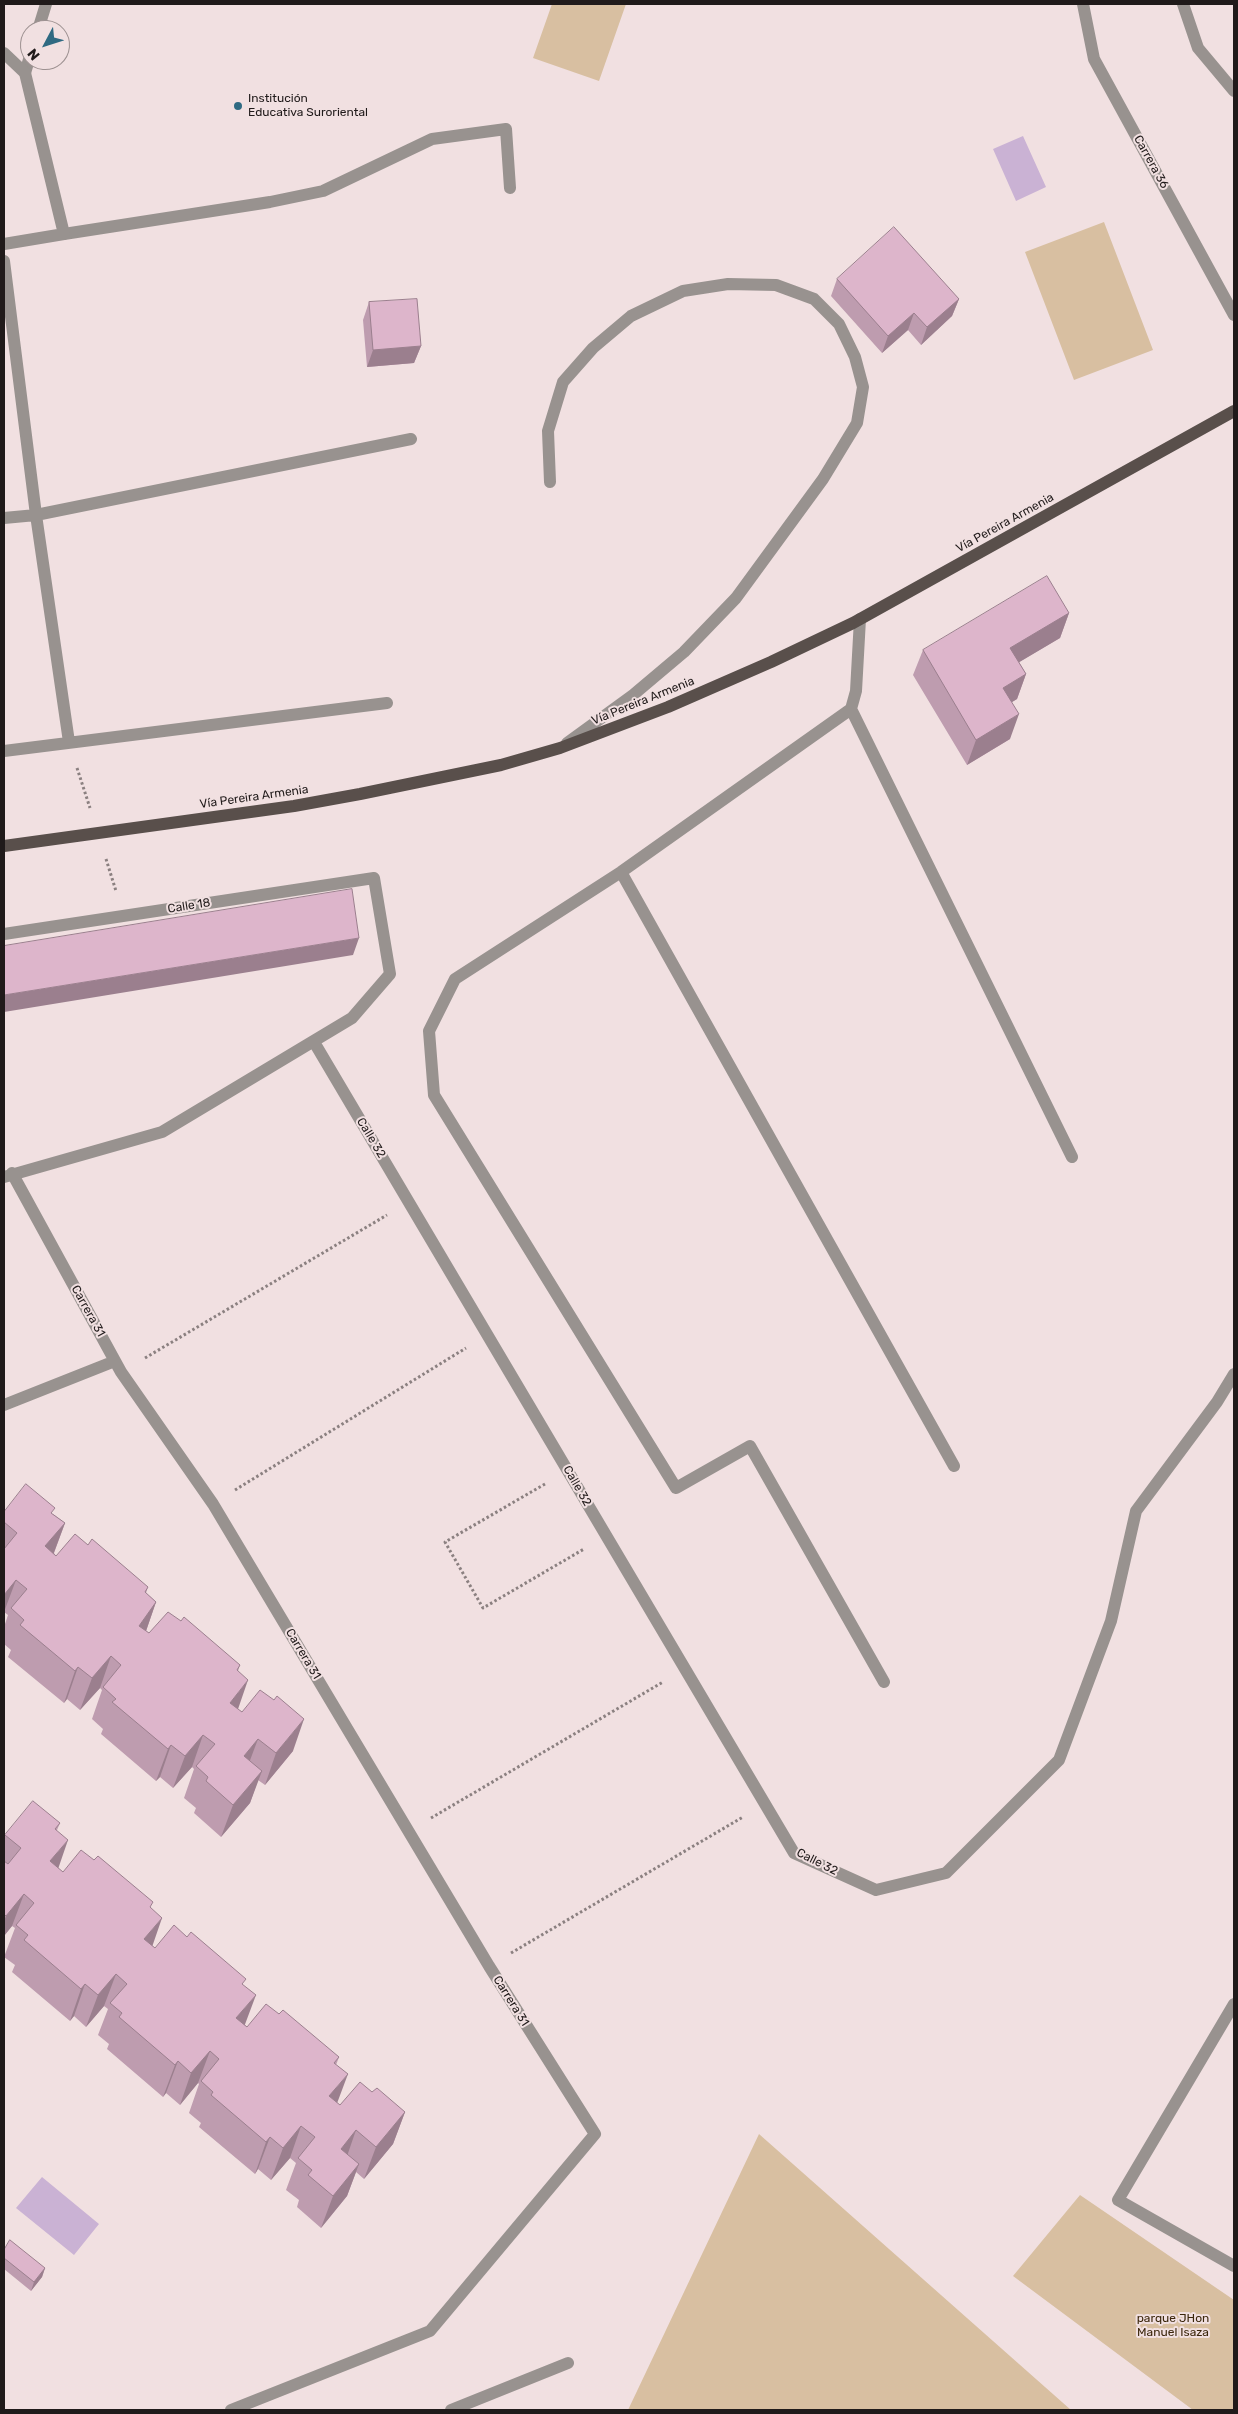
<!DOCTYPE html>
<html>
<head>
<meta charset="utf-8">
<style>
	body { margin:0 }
	#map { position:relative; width:1238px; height:2414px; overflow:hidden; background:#f1e0e1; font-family:Rubik,sans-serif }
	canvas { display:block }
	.frame { position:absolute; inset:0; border:5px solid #201a1a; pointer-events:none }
	.north { position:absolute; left:20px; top:20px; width:50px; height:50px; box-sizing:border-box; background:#f1e0e1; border:1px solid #9d9191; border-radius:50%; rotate:230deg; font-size:14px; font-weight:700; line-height:20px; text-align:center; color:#201a1a }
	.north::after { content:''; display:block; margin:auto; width:18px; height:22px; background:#2f6a82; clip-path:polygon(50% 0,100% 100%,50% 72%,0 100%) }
</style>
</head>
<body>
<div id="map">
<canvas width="1238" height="2414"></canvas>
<div class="frame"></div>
<div class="north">N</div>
</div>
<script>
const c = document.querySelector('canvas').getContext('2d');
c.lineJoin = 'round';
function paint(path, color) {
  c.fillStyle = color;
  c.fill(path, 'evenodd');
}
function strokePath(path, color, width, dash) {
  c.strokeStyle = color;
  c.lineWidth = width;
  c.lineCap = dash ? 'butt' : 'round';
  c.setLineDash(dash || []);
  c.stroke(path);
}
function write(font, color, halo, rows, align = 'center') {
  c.font = font + ' Rubik,sans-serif';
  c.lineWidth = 4;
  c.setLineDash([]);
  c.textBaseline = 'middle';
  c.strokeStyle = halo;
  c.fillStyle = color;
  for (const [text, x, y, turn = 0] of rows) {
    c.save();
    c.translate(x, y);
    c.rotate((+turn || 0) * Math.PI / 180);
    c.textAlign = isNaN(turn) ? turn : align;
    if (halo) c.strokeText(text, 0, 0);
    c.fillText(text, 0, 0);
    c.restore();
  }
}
const green = new Path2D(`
	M 552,4 L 626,4 L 599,81 L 533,58 Z
	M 1104,222 L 1153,350 L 1074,380 L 1025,252 Z
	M 759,2134 L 1071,2410 L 628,2410 Z
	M 1080,2195 L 1234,2300 L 1234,2410 L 1193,2410 L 1013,2276 Z`);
const water = new Path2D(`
	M 1023,136 L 1046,187 L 1016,201 L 993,149 Z
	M 42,2177 L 99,2224 L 74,2255 L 16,2208 Z`);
const path = new Path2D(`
	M 77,768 L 90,808
	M 106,859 L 116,891
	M 145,1358 L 387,1215
	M 545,1484 L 445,1542 L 483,1608 L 584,1549
	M 235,1490 L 466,1348
	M 431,1818 L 663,1682
	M 511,1953 L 743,1817`);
const lane = new Path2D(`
	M 1183,4 L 1198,48 L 1234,91
	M 38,30 L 46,4
	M 25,73 L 30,56
	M 64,234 L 270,202 L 323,191 L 432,139 L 506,129 L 510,188
	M 550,482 L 548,431 L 563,382 L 593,348 L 631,316 L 683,291 L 728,284 L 776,285 L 814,299 L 839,324 L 855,357 L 863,387 L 857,423 L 823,479 L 736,598 L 684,652 L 633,695 L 567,743
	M 860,619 L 856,691 L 851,709 L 1072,1157
	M 851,709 L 621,872 L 455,979 L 429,1031 L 434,1095 L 676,1488 L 750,1446 L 884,1682
	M 621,872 L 954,1466
	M 451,2410 L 568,2363`);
const street = new Path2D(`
	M 1083,4 L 1094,59 L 1234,315
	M 4,53 L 25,73 L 64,234 L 4,244
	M 4,261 L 36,515 L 69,742
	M 4,518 L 36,515 L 411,439
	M 4,751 L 387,703
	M 4,934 L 374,878 L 390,974 L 352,1018 L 162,1132 L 4,1177
	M 314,1042 L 794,1853 L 876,1890 L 946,1873 L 1059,1760 L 1111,1621 L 1136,1511 L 1217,1402 L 1234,1374
	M 12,1173 L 121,1372 L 213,1504 L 489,1966 L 595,2134 L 430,2331 L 231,2410
	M 4,1405 L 115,1361
	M 1234,2004 L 1118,2200 L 1234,2266`);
const primary = new Path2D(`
	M 4,846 L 294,806 L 360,794 L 501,765 L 560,748 L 668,707 L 771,662 L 853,623 L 1234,411`);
const wall = new Path2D(`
	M 837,279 L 959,299 L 952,316 L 921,345 L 908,330 L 882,353 L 831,296 Z
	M 369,302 L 421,346 L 414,363 L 367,367 L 363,320 Z
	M 1069,613 L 1060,638 L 1019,662 L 1026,674 L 1017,699 L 1012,702 L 1010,739 L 967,765 L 913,675 L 923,650 Z
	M 4,1512 L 53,1514 L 65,1523 L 54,1553 L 56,1556 L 88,1545 L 148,1587 L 146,1593 L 156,1602 L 146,1631 L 149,1633 L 240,1665 L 238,1671 L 238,1709 L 293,1751 L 265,1785 L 258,1780 L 250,1803 L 221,1837 L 194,1813 L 196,1808 L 184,1798 L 194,1769 L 192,1767 L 173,1788 L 160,1777 L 156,1781 L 101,1734 L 103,1729 L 92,1719 L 102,1690 L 100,1688 L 80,1710 L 67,1699 L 64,1703 L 8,1657 L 11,1650 L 4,1644 L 4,1627 L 8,1615 L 4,1612 L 4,1613 Z
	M 60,1823 L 57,1830 L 58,1868 L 63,1872 L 151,1908 L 152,1946 L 155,1948 L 244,1986 L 245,2025 L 247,2027 L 279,2014 L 339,2057 L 336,2065 L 337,2103 L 340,2105 L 372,2092 L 405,2112 L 393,2144 L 364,2179 L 356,2172 L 347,2196 L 321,2228 L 297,2207 L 299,2200 L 286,2190 L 296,2163 L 290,2158 L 271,2180 L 258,2169 L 255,2174 L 199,2127 L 201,2123 L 189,2113 L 199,2084 L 198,2083 L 180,2105 L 166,2093 L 163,2097 L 107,2049 L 109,2044 L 98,2035 L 108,2009 L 104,2006 L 86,2027 L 74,2016 L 70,2021 L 12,1972 L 15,1965 L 4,1957 L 15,1928 L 12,1926 L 4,1936 L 4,1838 L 5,1835 Z
	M 4,2250 L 45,2268 L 42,2277 L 31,2291 L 4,2269 Z`);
const shadedWall = new Path2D(`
	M 959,299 L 952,316 L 921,345 L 927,327 Z
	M 914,313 L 908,330 L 882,353 L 888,336 Z
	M 421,346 L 414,363 L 367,367 L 373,350 Z
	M 1069,613 L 1060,638 L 1001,673 L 1010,648 Z
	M 1026,674 L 1017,699 L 994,713 L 1003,688 Z
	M 1019,714 L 1010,739 L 967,765 L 976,740 Z
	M 359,938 L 353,955 L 4,1012 L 4,995 Z
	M 65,1523 L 53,1555 L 45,1546 Z
	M 16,1580 L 4,1612 L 4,1613 L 4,1595 Z
	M 156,1602 L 145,1634 L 139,1626 Z
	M 111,1656 L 100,1688 L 80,1710 L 92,1678 Z
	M 78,1667 L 67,1699 L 64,1703 L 75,1671 Z
	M 248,1680 L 237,1712 L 230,1703 Z
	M 304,1719 L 293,1751 L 265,1785 L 276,1753 Z
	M 203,1735 L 192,1767 L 173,1788 L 185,1756 Z
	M 258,1739 L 246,1771 L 244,1756 Z
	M 171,1745 L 160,1777 L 156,1781 L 168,1749 Z
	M 262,1771 L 250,1803 L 221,1837 L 233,1805 Z
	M 68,1840 L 57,1872 L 50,1861 Z
	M 24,1894 L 12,1926 L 4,1936 L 4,1921 L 6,1916 Z
	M 162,1918 L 151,1950 L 144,1939 Z
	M 116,1974 L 104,2006 L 86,2027 L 98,1995 Z
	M 85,1984 L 74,2016 L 70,2021 L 81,1989 Z
	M 256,1995 L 244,2027 L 236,2018 Z
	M 210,2051 L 198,2083 L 180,2105 L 191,2073 Z
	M 178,2061 L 166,2093 L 163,2097 L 175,2065 Z
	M 348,2074 L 336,2106 L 329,2096 Z
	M 405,2112 L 393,2144 L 364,2179 L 376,2147 Z
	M 301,2126 L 290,2158 L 271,2180 L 283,2148 Z
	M 356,2130 L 345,2162 L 341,2149 Z
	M 270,2137 L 258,2169 L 255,2174 L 266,2142 Z
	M 359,2164 L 347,2196 L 321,2228 L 333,2196 Z
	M 45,2268 L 42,2277 L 31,2291 L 34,2282 Z`);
const building = new Path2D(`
	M 894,227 L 959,299 L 927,327 L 914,313 L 888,336 L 837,279 Z
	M 417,299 L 421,346 L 373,350 L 369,302 Z
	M 1047,576 L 1069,613 L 1010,648 L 1026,674 L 1003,688 L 1019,714 L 976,740 L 923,650 Z
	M 352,889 L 359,938 L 4,995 L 4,946 Z
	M 26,1484 L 55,1508 L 51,1513 L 65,1523 L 45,1546 L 56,1556 L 75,1534 L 88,1545 L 92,1539 L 148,1587 L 145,1592 L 156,1602 L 139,1626 L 149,1633 L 168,1612 L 181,1621 L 184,1617 L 240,1665 L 237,1670 L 248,1680 L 230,1703 L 242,1712 L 260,1690 L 274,1700 L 277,1696 L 304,1719 L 276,1753 L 258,1739 L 244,1756 L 262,1771 L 233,1805 L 206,1781 L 208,1777 L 196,1766 L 215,1744 L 203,1735 L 185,1756 L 171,1745 L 168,1749 L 112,1702 L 116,1699 L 103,1687 L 121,1665 L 111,1656 L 92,1678 L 78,1667 L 75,1671 L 20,1625 L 24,1620 L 11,1608 L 27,1589 L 16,1580 L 4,1595 L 4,1549 L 17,1533 L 4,1522 L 4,1512 Z
	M 33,1801 L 60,1823 L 55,1829 L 68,1840 L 50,1861 L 63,1872 L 81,1850 L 94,1860 L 98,1856 L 153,1902 L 150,1907 L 162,1918 L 144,1939 L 155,1948 L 174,1925 L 187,1937 L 191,1932 L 246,1979 L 242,1984 L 256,1995 L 236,2018 L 247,2027 L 266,2004 L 279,2014 L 283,2010 L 339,2057 L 334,2063 L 348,2074 L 329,2096 L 340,2105 L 360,2082 L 372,2092 L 377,2088 L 405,2112 L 376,2147 L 356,2130 L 341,2149 L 359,2164 L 333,2196 L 308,2175 L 312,2170 L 298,2158 L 315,2137 L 301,2126 L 283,2148 L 270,2137 L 266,2142 L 211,2095 L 213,2092 L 201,2081 L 219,2059 L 210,2051 L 191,2073 L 178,2061 L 175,2065 L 119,2017 L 122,2013 L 110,2003 L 127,1984 L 116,1974 L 98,1995 L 85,1984 L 81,1989 L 24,1940 L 28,1935 L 16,1925 L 34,1903 L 24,1894 L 6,1916 L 4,1914 L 4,1861 L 8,1864 L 21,1848 L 5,1835 Z
	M 10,2240 L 45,2268 L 34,2282 L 4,2258 L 4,2250 Z`);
const markers = [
	[238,106,5,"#2f6a82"]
];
const poiNames = [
	["Institución",248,99],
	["Educativa Suroriental",248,113]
];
const streetNames = [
	["Carrera 36",1151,162,61],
	["Vía Pereira Armenia",1005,523,-29],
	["Vía Pereira Armenia",643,701,-22],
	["Vía Pereira Armenia",254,797,-8],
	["Calle 18",189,906,-9],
	["Calle 32",371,1138,59],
	["Carrera 31",88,1311,61],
	["Calle 32",577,1486,60],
	["Carrera 31",303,1654,59],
	["Calle 32",817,1862,27],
	["Carrera 31",511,2001,58]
];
const parkNames = [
	["parque JHon",1173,2319],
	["Manuel Isaza",1173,2333]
];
paint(green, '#d8bfa1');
paint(water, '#cab2d4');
strokePath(path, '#8b8080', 3, [2.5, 2.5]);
strokePath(lane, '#98928f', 12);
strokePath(street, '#98928f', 12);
strokePath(primary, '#594f4b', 12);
paint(wall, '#be9caf');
paint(shadedWall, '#9b7f8e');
paint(building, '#ddb5cb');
strokePath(building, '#9b7f8e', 1);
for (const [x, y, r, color] of markers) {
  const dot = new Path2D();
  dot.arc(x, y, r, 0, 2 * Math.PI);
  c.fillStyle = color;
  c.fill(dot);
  strokePath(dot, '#f1e0e1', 2);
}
write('12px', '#201a1a', '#f1e0e1', poiNames, 'left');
write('12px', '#201a1a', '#f1e0e1', streetNames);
write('12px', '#3b260b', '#f1e0e1', parkNames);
</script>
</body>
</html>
